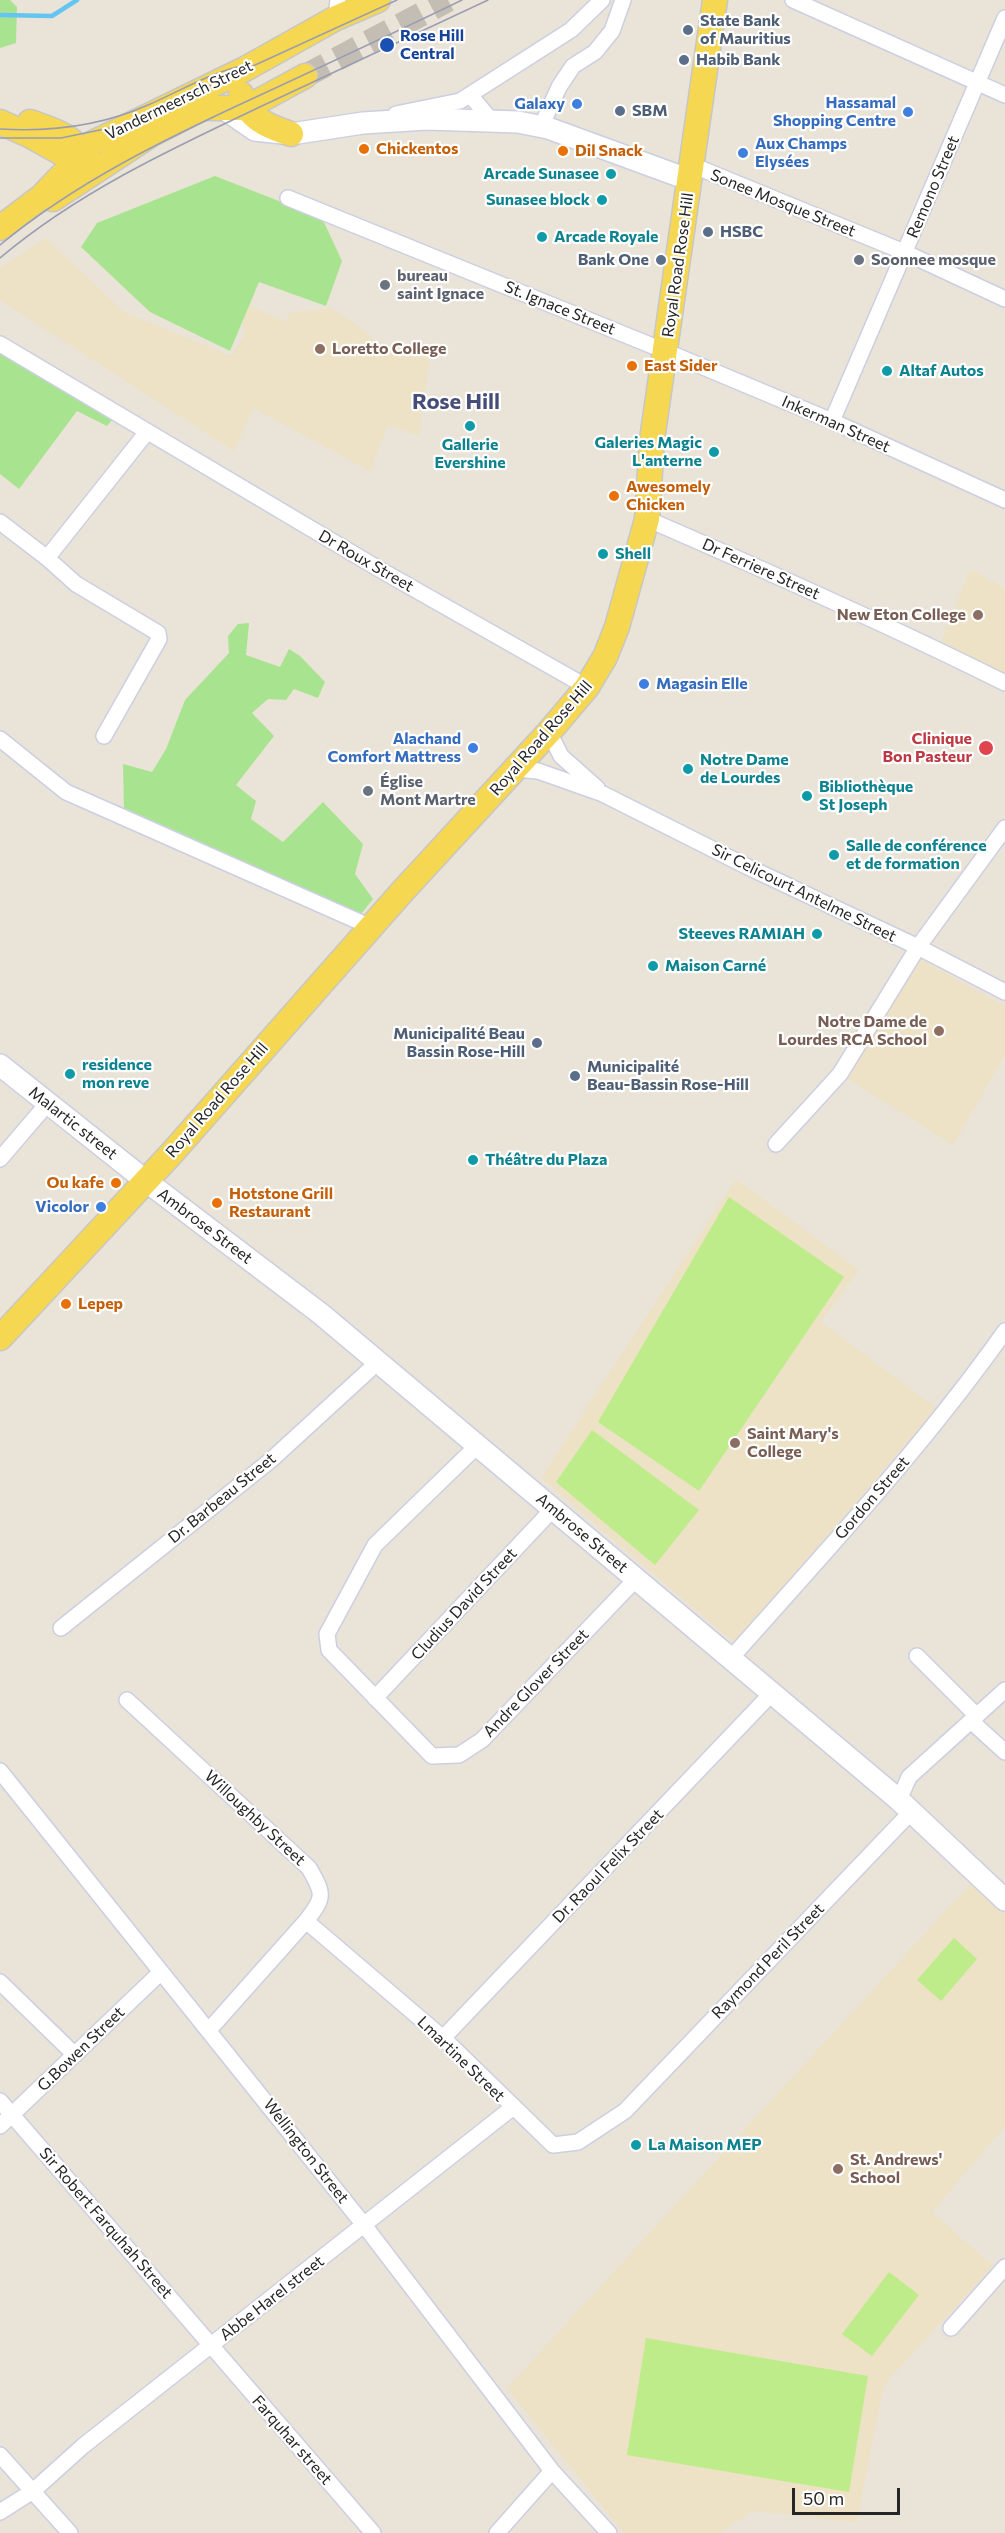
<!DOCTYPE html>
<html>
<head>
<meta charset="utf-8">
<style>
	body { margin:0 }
	#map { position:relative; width:1005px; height:2533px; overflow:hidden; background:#eae3d7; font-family:Commissioner,sans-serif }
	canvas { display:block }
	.scale { position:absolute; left:792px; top:2488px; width:108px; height:27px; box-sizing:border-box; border:3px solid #262626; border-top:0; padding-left:8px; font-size:18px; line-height:21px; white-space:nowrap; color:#262626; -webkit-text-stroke:4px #fff; paint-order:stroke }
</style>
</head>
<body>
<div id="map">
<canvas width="1005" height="2533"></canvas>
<div class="scale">50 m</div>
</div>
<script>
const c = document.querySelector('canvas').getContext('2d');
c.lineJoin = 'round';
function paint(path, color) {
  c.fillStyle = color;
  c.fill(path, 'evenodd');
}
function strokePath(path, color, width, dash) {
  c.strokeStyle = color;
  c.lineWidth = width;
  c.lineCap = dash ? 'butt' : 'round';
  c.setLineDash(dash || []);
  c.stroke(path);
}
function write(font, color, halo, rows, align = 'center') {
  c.font = font + ' Commissioner,sans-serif';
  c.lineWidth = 4.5;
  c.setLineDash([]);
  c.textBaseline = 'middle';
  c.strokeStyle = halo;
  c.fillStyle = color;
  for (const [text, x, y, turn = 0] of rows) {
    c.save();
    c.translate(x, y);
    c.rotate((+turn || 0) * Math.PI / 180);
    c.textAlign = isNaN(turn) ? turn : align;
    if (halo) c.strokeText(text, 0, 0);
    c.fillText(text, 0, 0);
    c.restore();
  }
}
const education = new Path2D(`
	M 46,238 L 124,312 L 231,356 L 245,335 L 240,302 L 288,322 L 289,313 L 330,308 L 357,325 L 378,343 L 430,356 L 419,436 L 388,425 L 370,471 L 253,408 L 234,451 L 0,300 L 0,268 Z
	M 970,569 L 1005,588 L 1005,674 L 941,642 Z
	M 917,957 L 1005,1007 L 1005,1055 L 953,1145 L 845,1077 Z
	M 736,1179 L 859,1270 L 821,1322 L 936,1408 L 736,1644 L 541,1478 Z
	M 973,1881 L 1005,1909 L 1005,2126 L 932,2212 L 993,2266 L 890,2378 L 883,2390 L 857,2522 L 753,2511 L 720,2533 L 624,2533 L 507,2388 Z`);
const green = new Path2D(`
	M 0,0 L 10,0 L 17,7 L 16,43 L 0,48 Z
	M 215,176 L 322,218 L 342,261 L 326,306 L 259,282 L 230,351 L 150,312 L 81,247 L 97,223 Z
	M 0,350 L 114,418 L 107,426 L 77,411 L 19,489 L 0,474 Z
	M 249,623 L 246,655 L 280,667 L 289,649 L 300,656 L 325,682 L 318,698 L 294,689 L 286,700 L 268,699 L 252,713 L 274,736 L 236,785 L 256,801 L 251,819 L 283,842 L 323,802 L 363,844 L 355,874 L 373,899 L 361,914 L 124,808 L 123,764 L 152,772 L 166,749 L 185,700 L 229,653 L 228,636 L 238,624 Z`);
const pitch = new Path2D(`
	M 729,1197 L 844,1277 L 699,1491 L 598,1422 Z
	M 592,1430 L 699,1510 L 655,1565 L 556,1482 Z
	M 954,1938 L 977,1959 L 941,2001 L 917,1980 Z
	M 889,2272 L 919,2295 L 872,2356 L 842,2334 Z
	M 646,2338 L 868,2376 L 849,2492 L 627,2455 Z`);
const stream = new Path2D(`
	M 0,15 L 52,16 L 77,0`);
const primaryTunnel = new Path2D(`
	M 305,76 L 448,0`);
const street = new Path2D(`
	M 793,0 L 1005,95
	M 336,18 L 338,0
	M 470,95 L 492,121
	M 396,114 L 460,101 L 571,30 L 602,0
	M 541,127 L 559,87 L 573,66 L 595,52 L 612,31 L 623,0
	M 692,165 L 904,252 L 1005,299
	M 288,198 L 665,351 L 832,421 L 1005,500
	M 0,344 L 379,569 L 587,687
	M 832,421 L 1005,18
	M 647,519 C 767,571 887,624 1005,683
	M 0,522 L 47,558 L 76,584 L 158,633 L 159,639 L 104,736
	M 47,558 L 147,432
	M 549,732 L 561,756 L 597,788
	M 0,739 L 66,792 L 371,927
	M 514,769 L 538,771 L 603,794 L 748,867 L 918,947 L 1005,992
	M 776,1144 L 840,1074 L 918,947 L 1005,828
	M 0,1159 L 48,1103
	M 478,1445 L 375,1545 L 327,1634 L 329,1650 L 432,1756 L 459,1755 L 482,1740 L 636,1579
	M 61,1628 L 271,1460 L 378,1362
	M 917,1656 L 977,1716
	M 731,1658 C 825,1552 923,1447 1005,1331
	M 375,1698 L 553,1509
	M 127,1700 L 309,1868 C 324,1894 325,1897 306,1921 L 209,2030
	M 971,1721 L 1005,1752
	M 0,1771 L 364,2225 L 552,2471 L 609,2533
	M 899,1800 L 909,1777 L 1005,1690
	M 306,1921 L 443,2038 L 553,2145 L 578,2142 L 625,2111 L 911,1812
	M 0,1982 L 75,2055
	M 443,2038 L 772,1693
	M 0,2101 L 373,2533
	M 0,2126 L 161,1972
	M 951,2328 L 1005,2267
	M 0,2455 L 70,2533
	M 0,2512 L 33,2491 L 83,2446 L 512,2108
	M 497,2533 L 552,2471`);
const secondary = new Path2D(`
	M 223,108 L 255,130 L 291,134 L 363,123 L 427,119 L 518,122 L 548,128 L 690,180
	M 0,1065 L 146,1181 L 321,1314 L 899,1800 L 1005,1900`);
const primary = new Path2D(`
	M 241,94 C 248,119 269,127 291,134
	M 0,122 L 29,135 L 74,160 L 90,161
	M 30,122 C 55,131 82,137 85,167
	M 53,199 L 152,134 L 203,108 L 246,108 L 305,76
	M 0,228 L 41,197 L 93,143 L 245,69 L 336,18 L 378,0
	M 0,1338 L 171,1154 L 401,893 L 549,732 L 587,687 L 605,657 L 617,627 L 647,519 L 652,440 L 715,0`);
const tram = new Path2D(`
	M 0,129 C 51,132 101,126 148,105 C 178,92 206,75 237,67
	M 0,138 L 61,138 L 124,125 L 397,0
	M 0,245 C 76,182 167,138 256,97 C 325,65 394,33 462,0
	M 0,258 C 78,192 173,148 264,105 C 339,70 413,35 488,0`);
const markers = [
	[688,30,6,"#5c6f8a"],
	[387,45,8,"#1a4fb4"],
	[684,60,6,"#5c6f8a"],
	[577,104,6,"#3f7fe0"],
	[620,111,6,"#5c6f8a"],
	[908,112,6,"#3f7fe0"],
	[364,149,6,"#e8710a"],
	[563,151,6,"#e8710a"],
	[743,153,6,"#3f7fe0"],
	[611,174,6,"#0f9aa8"],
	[602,200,6,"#0f9aa8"],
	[708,232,6,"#5c6f8a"],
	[542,237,6,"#0f9aa8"],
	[661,260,6,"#5c6f8a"],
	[859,260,6,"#6b7280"],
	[385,285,6,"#6b7280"],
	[320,349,6,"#8d6e63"],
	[632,366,6,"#e8710a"],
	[887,371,6,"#0f9aa8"],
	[470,426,6,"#0f9aa8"],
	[714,452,6,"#0f9aa8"],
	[614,496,6,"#e8710a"],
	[603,554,6,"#0f9aa8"],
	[978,615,6,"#8d6e63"],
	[644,684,6,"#3f7fe0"],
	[473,748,6,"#3f7fe0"],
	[986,748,8,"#e0444e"],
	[688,769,6,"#0f9aa8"],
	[368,791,6,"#6b7280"],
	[807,796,6,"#0f9aa8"],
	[834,855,6,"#0f9aa8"],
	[817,934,6,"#0f9aa8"],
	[653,966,6,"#0f9aa8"],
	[939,1031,6,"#8d6e63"],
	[537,1043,6,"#5c6f8a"],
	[70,1074,6,"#0f9aa8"],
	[575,1076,6,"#5c6f8a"],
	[473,1160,6,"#0f9aa8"],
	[116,1183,6,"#e8710a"],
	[217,1203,6,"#e8710a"],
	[101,1207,6,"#3f7fe0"],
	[66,1304,6,"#e8710a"],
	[735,1443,6,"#8d6e63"],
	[636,2145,6,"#0f9aa8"],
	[838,2169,6,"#8d6e63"]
];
const serviceNames = [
	["State Bank",700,21],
	["of Mauritius",700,39],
	["Habib Bank",696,60],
	["SBM",632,111],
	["HSBC",720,232],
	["Bank One",649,260,"right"],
	["Municipalité Beau",525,1034,"right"],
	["Bassin Rose-Hill",525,1052,"right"],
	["Municipalité",587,1067],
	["Beau-Bassin Rose-Hill",587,1085]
];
const transitNames = [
	["Rose Hill",400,36],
	["Central",400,54]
];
const streetNames = [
	["Vandermeersch Street",179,100,-26],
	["Remono Street",933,187,-67],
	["Sonee Mosque Street",783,203,22],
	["Royal Road Rose Hill",678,265,-82],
	["St. Ignace Street",560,308,22],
	["Inkerman Street",836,424,24],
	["Dr Roux Street",366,561,30],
	["Dr Ferriere Street",761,569,24],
	["Royal Road Rose Hill",541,738,-49],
	["Sir Celicourt Antelme Street",804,893,26],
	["Royal Road Rose Hill",217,1100,-49],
	["Malartic street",73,1123,38],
	["Ambrose Street",205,1226,37],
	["Dr. Barbeau Street",222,1498,-39],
	["Gordon Street",872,1498,-49],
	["Ambrose Street",582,1533,40],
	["Cludius David Street",464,1604,-47],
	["Andre Glover Street",536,1683,-46],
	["Willoughby Street",255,1818,43],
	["Dr. Raoul Felix Street",608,1866,-46],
	["Raymond Peril Street",768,1961,-46],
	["G.Bowen Street",81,2049,-44],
	["Lmartine Street",461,2059,44],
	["Wellington Street",306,2151,52],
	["Sir Robert Farquhah Street",106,2223,49],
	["Abbe Harel street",272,2298,-38],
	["Farquhar street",292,2440,49]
];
const shopNames = [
	["Hassamal",896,103],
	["Shopping Centre",896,121],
	["Galaxy",565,104],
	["Aux Champs",755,144,"left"],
	["Elysées",755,162,"left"],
	["Magasin Elle",656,684,"left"],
	["Alachand",461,739],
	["Comfort Mattress",461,757],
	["Vicolor",89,1207]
];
const foodNames = [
	["Chickentos",376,149],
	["Dil Snack",575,151],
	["East Sider",644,366],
	["Awesomely",626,487],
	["Chicken",626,505],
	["Ou kafe",104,1183,"right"],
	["Hotstone Grill",229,1194],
	["Restaurant",229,1212],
	["Lepep",78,1304]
];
const cultureNames = [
	["Arcade Sunasee",599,174,"right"],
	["Sunasee block",590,200,"right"],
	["Arcade Royale",554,237],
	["Altaf Autos",899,371],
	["Galeries Magic",702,443,"right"],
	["L'anterne",702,461,"right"],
	["Gallerie",470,445,"center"],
	["Evershine",470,463,"center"],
	["Shell",615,554],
	["Notre Dame",700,760],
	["de Lourdes",700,778],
	["Bibliothèque",819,787],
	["St Joseph",819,805],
	["Salle de conférence",846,846],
	["et de formation",846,864],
	["Steeves RAMIAH",805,934,"right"],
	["Maison Carné",665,966],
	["residence",82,1065],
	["mon reve",82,1083],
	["Théâtre du Plaza",485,1160],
	["La Maison MEP",648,2145]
];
const worshipNames = [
	["Soonnee mosque",871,260],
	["bureau",397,276],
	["saint Ignace",397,294],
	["Église",380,782],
	["Mont Martre",380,800]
];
const educationNames = [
	["Loretto College",332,349],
	["New Eton College",966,615,"right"],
	["Notre Dame de",927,1022,"right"],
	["Lourdes RCA School",927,1040,"right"],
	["Saint Mary's",747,1434],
	["College",747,1452],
	["St. Andrews'",850,2160],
	["School",850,2178]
];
const healthNames = [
	["Clinique",972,739],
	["Bon Pasteur",972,757]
];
const districtNames = [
	["Rose Hill",456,402]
];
paint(education, '#ede2c5');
paint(green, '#a8e490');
paint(pitch, '#beec8b');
strokePath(stream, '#64c5f2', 4.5);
strokePath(primaryTunnel, '#c3bdb4', 24, [24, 12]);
strokePath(street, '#cccfe1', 18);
strokePath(secondary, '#cccfe1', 24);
strokePath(primary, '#c7c7c7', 27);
strokePath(street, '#fff', 15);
strokePath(secondary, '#fff', 21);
strokePath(primary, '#f5d751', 24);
strokePath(tram, '#9a9cb2', 1.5);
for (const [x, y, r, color] of markers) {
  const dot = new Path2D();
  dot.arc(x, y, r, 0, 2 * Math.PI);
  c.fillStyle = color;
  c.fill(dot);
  strokePath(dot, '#fff', 2);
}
write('bold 16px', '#4e5e75', '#fff', serviceNames, 'left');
write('bold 16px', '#164399', '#fff', transitNames, 'left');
write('16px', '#262626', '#fff', streetNames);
write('bold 16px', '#366cbe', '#fff', shopNames, 'right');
write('bold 16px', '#c56008', '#fff', foodNames, 'left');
write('bold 16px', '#0d838f', '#fff', cultureNames, 'left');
write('bold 16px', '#5b616d', '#fff', worshipNames, 'left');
write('bold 16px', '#785e54', '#fff', educationNames, 'left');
write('bold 16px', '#be3a42', '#fff', healthNames, 'right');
write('bold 22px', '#464d78', '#fff', districtNames);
</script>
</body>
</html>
